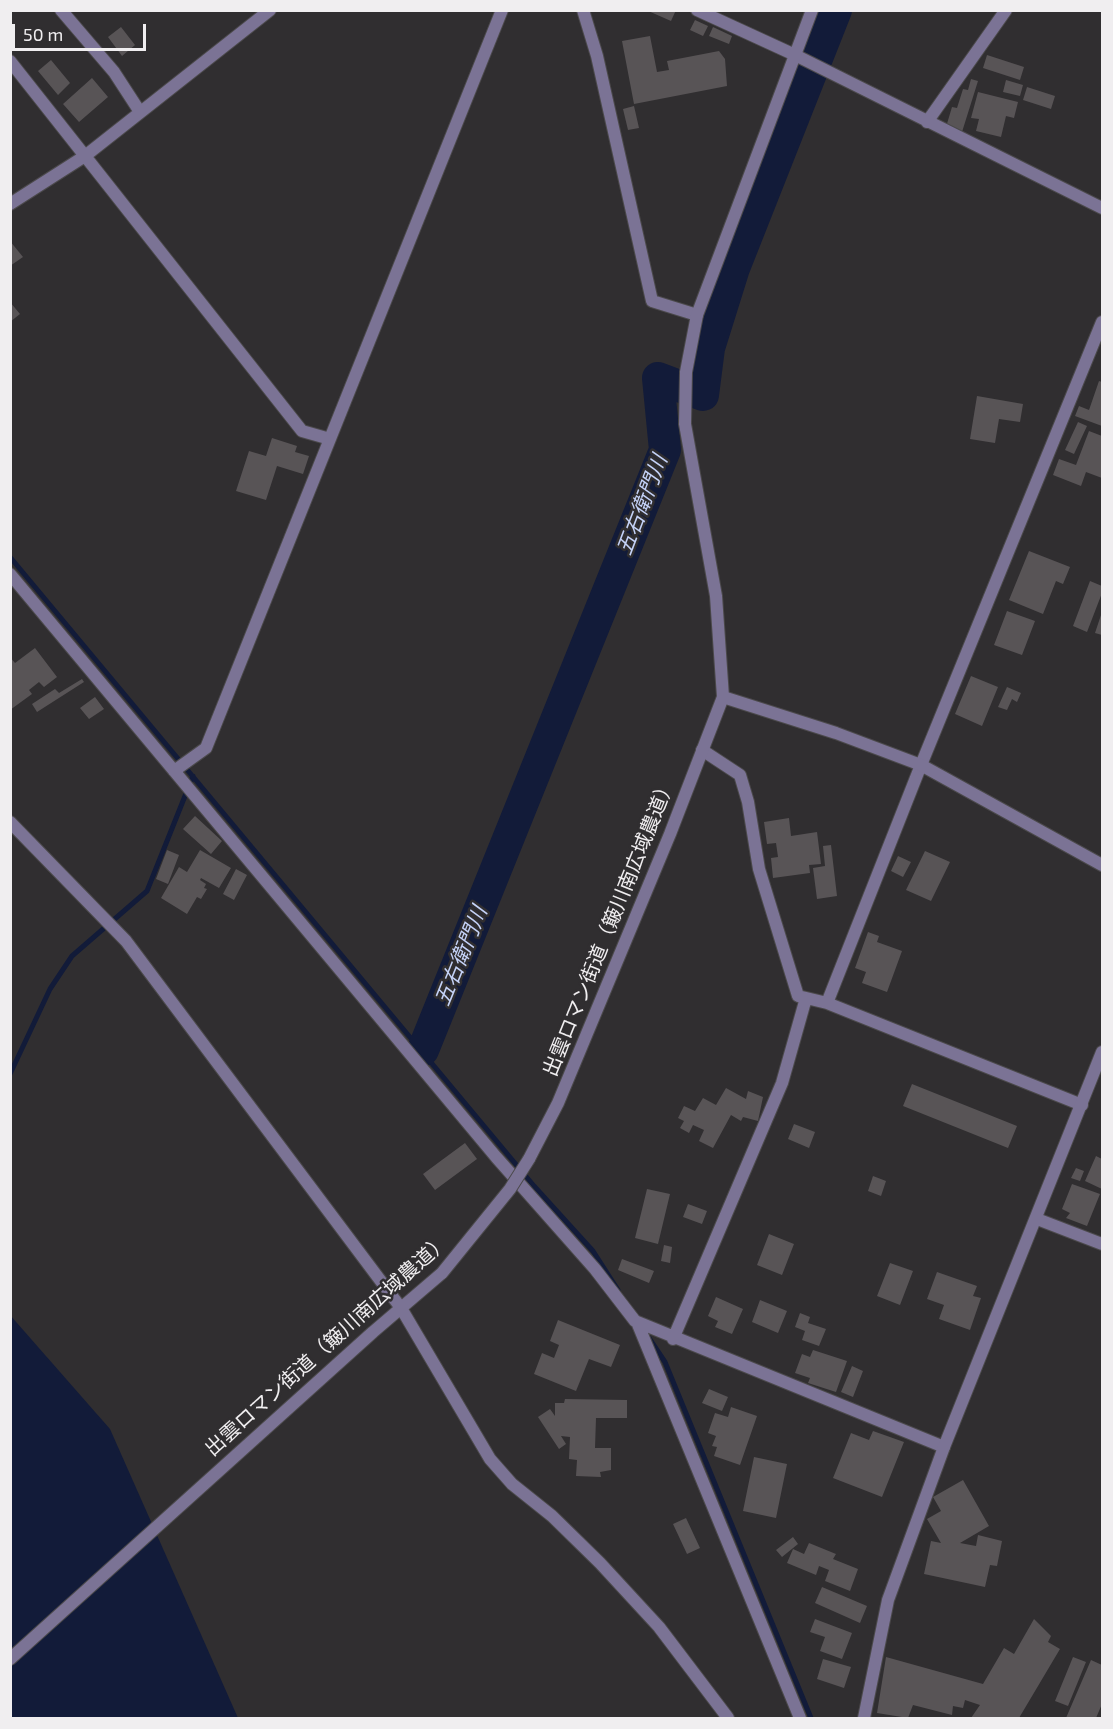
<!DOCTYPE html>
<html>
<head>
<meta charset="utf-8">
<style>
	body { margin:0 }
	#map { position:relative; width:1113px; height:1729px; overflow:hidden; background:#302e30; font-family:"Exo 2",sans-serif }
	canvas { display:block }
	.frame { position:absolute; inset:0; border:12px solid #f0eef0; pointer-events:none }
	.scale { position:absolute; left:12px; top:24px; width:134px; height:27px; box-sizing:border-box; border:3px solid #f0eef0; border-top:0; padding-left:8px; font-size:18px; line-height:21px; white-space:nowrap; color:#f0eef0; -webkit-text-stroke:4px #302e30; paint-order:stroke }
</style>
</head>
<body>
<div id="map">
<canvas width="1113" height="1729"></canvas>
<div class="frame"></div>
<div class="scale">50 m</div>
</div>
<script>
const c = document.querySelector('canvas').getContext('2d');
c.lineJoin = 'round';
function paint(path, color) {
  c.fillStyle = color;
  c.fill(path, 'evenodd');
}
function strokePath(path, color, width, dash) {
  c.strokeStyle = color;
  c.lineWidth = width;
  c.lineCap = dash ? 'butt' : 'round';
  c.setLineDash(dash || []);
  c.stroke(path);
}
function write(font, color, halo, rows, align = 'center') {
  c.font = font + ' "Exo 2","Noto Sans JP",sans-serif';
  c.lineWidth = 5;
  c.setLineDash([]);
  c.textBaseline = 'middle';
  c.strokeStyle = halo;
  c.fillStyle = color;
  for (const [text, x, y, turn = 0] of rows) {
    c.save();
    c.translate(x, y);
    c.rotate((+turn || 0) * Math.PI / 180);
    c.textAlign = isNaN(turn) ? turn : align;
    if (halo) c.strokeText(text, 0, 0);
    c.fillText(text, 0, 0);
    c.restore();
  }
}
const water = new Path2D(`
	M 10,1315 L 110,1429 L 238,1718 L 11,1718 Z`);
const stream = new Path2D(`
	M 10,557 L 534,1186 L 593,1251 L 618,1290
	M 10,1074 L 50,989 L 72,956 L 147,891 L 193,776
	M 649,1338 L 665,1362 L 811,1718`);
const river = new Path2D(`
	M 423,1050 L 665,450 L 658,378 L 703,395 L 709,348 L 734,268 L 836,10`);
const building = new Path2D(`
	M 646,10 L 676,10 L 671,21 Z
	M 695,20 L 708,26 L 703,36 L 690,30 Z
	M 121,27 L 135,45 L 122,56 L 108,37 Z
	M 713,27 L 732,36 L 729,44 L 709,36 Z
	M 650,36 L 657,72 L 669,70 L 667,61 L 719,51 L 725,59 L 727,86 L 634,104 L 622,41 Z
	M 987,55 L 1024,67 L 1020,80 L 983,68 Z
	M 51,60 L 70,83 L 58,95 L 38,71 Z
	M 92,78 L 108,97 L 79,122 L 63,104 Z
	M 971,79 L 978,81 L 962,132 L 946,127 L 952,107 L 957,108 L 963,89 L 968,90 Z
	M 1006,80 L 1023,85 L 1020,96 L 1003,92 Z
	M 1027,87 L 1055,96 L 1051,109 L 1023,100 Z
	M 978,92 L 1018,102 L 1014,118 L 1006,116 L 1001,137 L 976,131 L 979,119 L 971,118 Z
	M 634,106 L 639,128 L 628,130 L 623,109 Z
	M 10,241 L 23,257 L 10,266 Z
	M 10,302 L 20,314 L 10,322 Z
	M 1099,381 L 1102,382 L 1102,426 L 1075,416 L 1079,406 L 1089,410 Z
	M 977,396 L 1023,404 L 1020,422 L 999,419 L 995,443 L 970,439 Z
	M 1078,422 L 1087,426 L 1074,454 L 1065,450 Z
	M 1089,431 L 1102,436 L 1102,478 L 1086,472 L 1081,486 L 1053,475 L 1059,459 L 1076,465 Z
	M 272,438 L 297,446 L 295,452 L 309,456 L 303,474 L 277,466 L 266,500 L 236,491 L 249,451 L 266,456 Z
	M 1029,551 L 1070,567 L 1063,584 L 1056,581 L 1043,614 L 1009,600 Z
	M 1090,581 L 1102,586 L 1102,593 L 1087,632 L 1073,626 Z
	M 1007,611 L 1035,621 L 1022,655 L 994,645 Z
	M 1102,612 L 1102,635 L 1095,633 Z
	M 35,648 L 57,677 L 44,687 L 39,682 L 29,690 L 32,694 L 10,710 L 10,657 L 15,663 Z
	M 971,676 L 998,687 L 982,726 L 955,714 Z
	M 82,679 L 84,682 L 37,712 L 32,704 L 55,689 L 59,693 Z
	M 1007,687 L 1021,693 L 1017,702 L 1012,699 L 1007,710 L 998,707 Z
	M 95,697 L 104,709 L 89,719 L 80,708 Z
	M 195,816 L 222,841 L 211,854 L 183,829 Z
	M 789,818 L 791,836 L 817,832 L 821,864 L 809,865 L 810,873 L 773,878 L 771,858 L 778,857 L 776,843 L 767,844 L 764,822 Z
	M 831,845 L 837,896 L 817,899 L 813,868 L 825,866 L 823,846 Z
	M 167,850 L 179,855 L 168,884 L 156,879 Z
	M 200,850 L 231,868 L 219,888 L 201,878 L 200,880 L 206,884 L 204,888 L 207,889 L 201,899 L 197,897 L 187,914 L 161,898 L 179,867 L 187,872 Z
	M 925,851 L 950,862 L 931,901 L 906,890 Z
	M 898,856 L 911,862 L 903,877 L 891,871 Z
	M 236,869 L 247,875 L 234,900 L 223,894 Z
	M 868,932 L 879,936 L 877,942 L 902,951 L 887,992 L 862,983 L 866,972 L 855,968 Z
	M 912,1084 L 1017,1126 L 1008,1148 L 903,1106 Z
	M 726,1088 L 746,1099 L 748,1091 L 763,1097 L 758,1121 L 743,1117 L 741,1121 L 731,1115 L 713,1148 L 699,1141 L 704,1130 L 693,1125 L 689,1133 L 680,1128 L 684,1121 L 678,1118 L 684,1106 L 695,1111 L 703,1098 L 716,1105 Z
	M 794,1124 L 815,1132 L 809,1148 L 788,1139 Z
	M 465,1143 L 477,1159 L 435,1190 L 423,1174 Z
	M 1096,1156 L 1102,1159 L 1102,1189 L 1085,1181 Z
	M 1076,1168 L 1084,1171 L 1080,1181 L 1071,1178 Z
	M 873,1176 L 886,1181 L 881,1196 L 868,1191 Z
	M 1072,1184 L 1100,1194 L 1087,1226 L 1066,1218 L 1070,1213 L 1062,1209 Z
	M 647,1189 L 670,1194 L 658,1244 L 635,1238 Z
	M 688,1204 L 707,1211 L 702,1224 L 683,1217 Z
	M 769,1234 L 794,1244 L 782,1275 L 757,1265 Z
	M 664,1245 L 672,1247 L 670,1263 L 661,1261 Z
	M 622,1259 L 654,1271 L 649,1283 L 618,1270 Z
	M 890,1263 L 913,1271 L 900,1305 L 877,1296 Z
	M 937,1272 L 977,1286 L 973,1296 L 981,1298 L 970,1330 L 939,1319 L 944,1305 L 927,1299 Z
	M 716,1297 L 743,1309 L 732,1334 L 715,1327 L 718,1321 L 708,1316 Z
	M 760,1300 L 787,1311 L 778,1333 L 752,1322 Z
	M 800,1313 L 810,1317 L 808,1323 L 826,1329 L 819,1346 L 802,1340 L 805,1331 L 795,1327 Z
	M 558,1320 L 620,1345 L 611,1367 L 589,1359 L 576,1391 L 534,1374 L 542,1353 L 554,1358 L 559,1345 L 550,1341 Z
	M 813,1350 L 847,1361 L 836,1392 L 808,1383 L 810,1378 L 795,1373 L 802,1354 L 810,1357 Z
	M 852,1366 L 863,1371 L 853,1397 L 841,1392 Z
	M 709,1389 L 728,1397 L 722,1411 L 702,1403 Z
	M 565,1399 L 627,1400 L 627,1418 L 596,1418 L 595,1448 L 611,1448 L 611,1470 L 600,1472 L 601,1477 L 576,1476 L 577,1460 L 569,1459 L 570,1437 L 561,1436 L 566,1444 L 559,1449 L 538,1417 L 550,1409 L 555,1416 L 555,1403 L 564,1403 Z
	M 731,1407 L 757,1416 L 740,1465 L 714,1456 L 717,1447 L 712,1446 L 716,1436 L 708,1433 L 715,1413 L 728,1417 Z
	M 873,1431 L 904,1442 L 882,1497 L 833,1478 L 851,1433 L 869,1440 Z
	M 754,1457 L 787,1464 L 776,1518 L 743,1511 Z
	M 963,1480 L 989,1526 L 960,1543 L 976,1546 L 978,1535 L 1002,1541 L 997,1566 L 990,1565 L 985,1587 L 924,1574 L 931,1541 L 941,1543 L 927,1519 L 941,1511 L 933,1497 Z
	M 686,1518 L 700,1548 L 687,1554 L 673,1524 Z
	M 793,1537 L 798,1544 L 782,1557 L 776,1550 Z
	M 809,1543 L 836,1554 L 833,1559 L 858,1569 L 850,1591 L 825,1581 L 829,1570 L 819,1566 L 816,1575 L 787,1563 L 793,1549 L 804,1554 Z
	M 822,1587 L 867,1606 L 860,1623 L 815,1603 Z
	M 815,1619 L 852,1633 L 842,1659 L 820,1651 L 825,1637 L 810,1632 Z
	M 1034,1619 L 1051,1636 L 1048,1642 L 1060,1649 L 1019,1718 L 971,1718 L 980,1705 L 965,1700 L 963,1708 L 953,1706 L 952,1715 L 913,1705 L 908,1718 L 877,1713 L 886,1657 L 983,1684 L 1004,1648 L 1014,1654 Z
	M 1073,1657 L 1086,1662 L 1068,1706 L 1055,1701 Z
	M 823,1659 L 851,1667 L 844,1688 L 817,1679 Z
	M 1091,1660 L 1102,1665 L 1102,1704 L 1096,1718 L 1066,1718 Z`);
const minor = new Path2D(`
	M 61,10 L 114,72 L 140,112
	M 583,10 L 597,56 L 652,301 L 697,315
	M 697,10 L 795,55 L 1102,208
	M 10,61 L 302,431 L 330,439
	M 927,122 L 1006,10
	M 10,204 L 85,156 L 270,10
	M 10,574 L 496,1157 L 595,1269 L 635,1321 L 944,1447
	M 702,750 L 740,775 L 748,802 L 759,869 L 798,996 L 827,1003 L 1082,1105
	M 174,771 L 206,748 L 502,10
	M 827,1003 L 921,765 L 1102,322
	M 1037,1219 L 1102,1244
	M 637,1322 L 800,1718
	M 673,1339 L 782,1083 L 806,998`);
const tertiary = new Path2D(`
	M 723,697 L 836,733 L 921,765 L 1102,865
	M 10,822 L 126,941 L 401,1308 L 490,1459 L 512,1484 L 552,1516 L 600,1563 L 659,1627 L 728,1718
	M 529,1159 L 558,1103 L 670,834 L 723,697 L 716,596 L 685,424 L 686,372 L 697,315 L 812,10
	M 10,1659 L 373,1332 L 442,1273
	M 864,1718 L 888,1600 L 944,1447 L 1102,1052`);
const tertiaryBridge = new Path2D(`
	M 442,1273 L 510,1189 L 529,1159`);
const streetNames = [
	["出雲ロマン街道（簸川南広域農道）",609,927,-68],
	["出雲ロマン街道（簸川南広域農道）",327,1345,-42]
];
const waterNames = [
	["五右衛門川",642,505,-69],
	["五右衛門川",461,956,-68]
];
paint(water, '#121b39');
strokePath(stream, '#121b39', 5);
strokePath(river, '#121b39', 32);
paint(building, '#585456');
strokePath(minor, '#4b494b', 14);
strokePath(tertiary, '#4b494b', 14);
strokePath(minor, '#7b7395', 12);
strokePath(tertiary, '#7b7395', 12);
strokePath(tertiaryBridge, '#4b494b', 14, []);
strokePath(tertiaryBridge, '#7b7395', 12);
write('20px', '#f0eef0', '#302e30', streetNames);
write('italic 21px', '#c5d3f8', '#302e30', waterNames);
</script>
</body>
</html>
